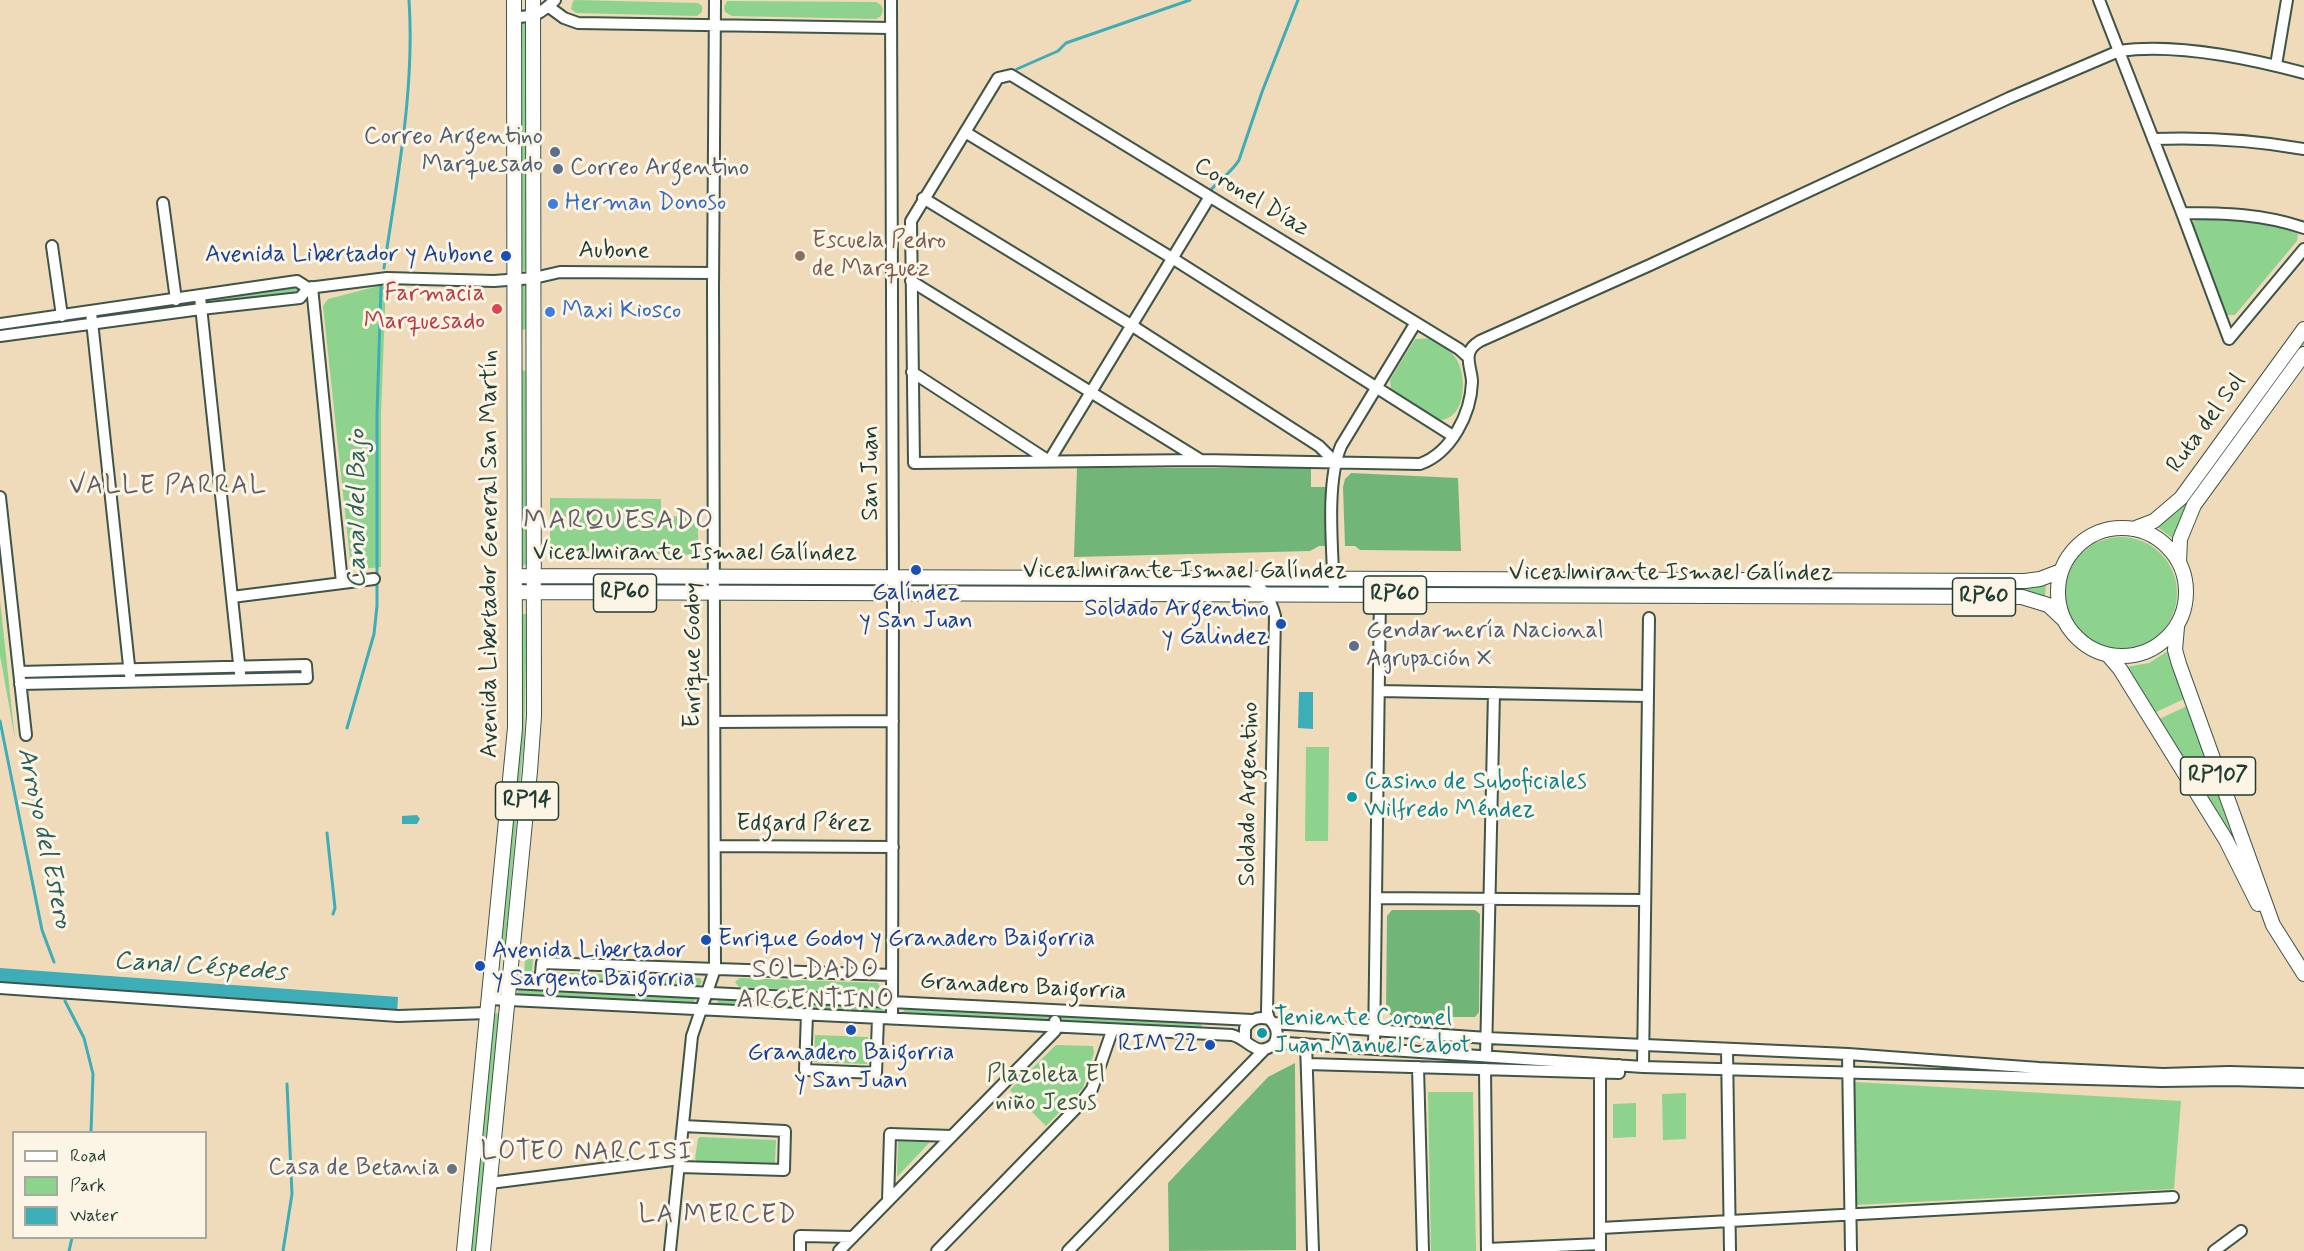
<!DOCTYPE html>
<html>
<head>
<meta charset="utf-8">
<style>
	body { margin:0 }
	#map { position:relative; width:2304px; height:1251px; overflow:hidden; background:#efdbba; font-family:Mynerve,sans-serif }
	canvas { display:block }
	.legend { position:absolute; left:12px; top:1131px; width:195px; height:108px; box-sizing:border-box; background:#fcf5e5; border:2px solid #a4ab9e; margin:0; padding:8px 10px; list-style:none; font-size:18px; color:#1f3d34 }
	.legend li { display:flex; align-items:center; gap:12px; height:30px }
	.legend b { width:30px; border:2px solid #a4ab9e }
</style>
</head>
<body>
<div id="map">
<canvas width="2304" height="1251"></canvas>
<ul class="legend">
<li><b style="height:8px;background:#fff"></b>Road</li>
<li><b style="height:16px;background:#8dd38d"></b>Park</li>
<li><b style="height:16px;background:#3dadb8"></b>Water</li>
</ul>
</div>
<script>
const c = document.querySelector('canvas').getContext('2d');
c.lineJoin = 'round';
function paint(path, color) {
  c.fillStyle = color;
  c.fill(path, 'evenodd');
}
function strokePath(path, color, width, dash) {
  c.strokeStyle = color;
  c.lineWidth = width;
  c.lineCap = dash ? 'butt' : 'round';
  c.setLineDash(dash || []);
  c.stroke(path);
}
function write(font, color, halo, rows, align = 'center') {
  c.font = font + ' Mynerve,sans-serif';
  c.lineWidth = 6;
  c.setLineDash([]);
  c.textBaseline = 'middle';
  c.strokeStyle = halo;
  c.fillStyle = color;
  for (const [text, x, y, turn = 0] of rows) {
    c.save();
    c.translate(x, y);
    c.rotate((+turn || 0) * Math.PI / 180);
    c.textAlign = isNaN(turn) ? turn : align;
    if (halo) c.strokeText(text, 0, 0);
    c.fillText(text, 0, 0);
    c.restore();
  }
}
const green = new Path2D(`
	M 575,0 L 698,3 L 702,6 L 702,12 L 697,16 L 576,13 L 571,9 L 573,1 Z
	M 727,1 L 876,2 L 881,5 L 883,10 L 881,16 L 876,19 L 732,16 L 725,12 L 724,7 Z
	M 523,23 L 527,25 L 527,269 L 523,271 L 519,269 L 519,26 Z
	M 2197,218 L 2277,225 L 2298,234 L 2297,241 L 2235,315 L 2225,315 L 2191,224 Z
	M 386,284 L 381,414 L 381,567 L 363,569 L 350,559 L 323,306 L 328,299 Z
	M 524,285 L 527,286 L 527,328 L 523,330 L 520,328 L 520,286 Z
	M 299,287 L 300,291 L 209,303 L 207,301 L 208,299 Z
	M 192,301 L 193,306 L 100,318 L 98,316 L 99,314 Z
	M 82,316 L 83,321 L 0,332 L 0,327 Z
	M 1415,339 C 1419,339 1425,338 1429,339 C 1439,341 1454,353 1458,362 C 1467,380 1465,419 1440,420 L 1391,389 L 1390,380 Z
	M 2304,340 L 2304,346 L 2203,484 L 2200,481 Z
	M 521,370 L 527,371 L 527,563 L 523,566 L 521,565 Z
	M 2196,487 L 2200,489 L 2180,519 L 2175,540 L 2156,526 L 2176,513 Z
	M 550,498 L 661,499 L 661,516 L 698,517 L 698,552 L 695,555 L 556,550 L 550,546 Z
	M2065 593a56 56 0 1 1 112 0a56 56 0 1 1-112 0Z
	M 556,582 L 694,585 L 682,588 L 556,587 Z
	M 2046,583 L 2045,597 L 2020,591 L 2020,588 Z
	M 753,584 L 876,586 L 866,588 L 736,586 Z
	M 1360,584 L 2014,588 L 2013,591 L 1360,588 Z
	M 1237,585 L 1252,589 L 917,587 Z
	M 0,600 L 15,739 L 0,655 Z
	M 520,614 L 527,614 L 524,741 L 505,945 L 499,945 Z
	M 2168,651 L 2184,699 L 2154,713 L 2126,667 L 2149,663 Z
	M 231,671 L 231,675 L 141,677 L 140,675 Z
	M 117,673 L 117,677 L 31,679 L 29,677 L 31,675 Z
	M 2187,706 L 2234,842 L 2159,719 Z
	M 1306,747 L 1329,747 L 1328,841 L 1305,841 Z
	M 525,959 L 533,959 L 532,971 L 536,972 L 535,978 L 524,976 Z
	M 547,972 L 700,978 L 702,982 L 698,987 L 545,979 Z
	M 740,978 L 878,983 L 881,990 L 876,994 L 739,987 L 735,982 Z
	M 520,988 L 694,997 L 695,1000 L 692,1004 L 520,995 L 517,993 Z
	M 720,998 L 883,1006 L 886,1010 L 882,1013 L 720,1005 L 717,1002 Z
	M 906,1007 L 1051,1015 L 1053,1018 L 1049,1022 L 906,1014 L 903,1012 Z
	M 497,1013 L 500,1015 L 478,1251 L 471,1251 L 493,1015 Z
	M 1061,1015 L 1199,1022 L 1202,1026 L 1199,1029 L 1060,1022 L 1058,1019 Z
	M 815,1035 L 868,1037 L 867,1064 L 814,1062 Z
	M 1056,1045 L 1093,1046 L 1094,1053 L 1083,1088 L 1046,1126 L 1010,1090 Z
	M 1855,1082 L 2181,1101 L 2174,1189 L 1855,1205 Z
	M 1428,1092 L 1473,1092 L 1476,1251 L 1431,1251 Z
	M 1686,1093 L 1686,1139 L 1663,1140 L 1662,1094 Z
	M 1636,1103 L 1636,1137 L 1613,1138 L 1613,1104 Z
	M 700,1137 L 776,1140 L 775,1163 L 697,1161 L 695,1159 L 698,1139 Z
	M 898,1141 L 930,1142 L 897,1177 Z`);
const forest = new Path2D(`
	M 1077,468 L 1311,468 L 1311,487 L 1327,487 L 1329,546 L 1319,546 L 1310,551 L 1074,557 Z
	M 1351,473 L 1458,478 L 1461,551 L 1360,550 L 1355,546 L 1345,546 L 1343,487 L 1345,479 Z
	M 1392,910 L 1475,910 L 1480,914 L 1479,1012 L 1475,1017 L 1393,1017 L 1386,1011 L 1387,916 Z
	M 1295,1063 L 1296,1250 L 1169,1251 L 1168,1183 L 1268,1077 Z`);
const water = new Path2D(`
	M 1299,692 L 1313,692 L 1313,729 L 1298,728 Z
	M 417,815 L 420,819 L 417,824 L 402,824 L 402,816 Z
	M 0,968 L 398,997 L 397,1013 L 0,983 Z`);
const stream = new Path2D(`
	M 1017,69 L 1058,51 L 1066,43 L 1190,0
	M 1210,191 C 1219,180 1232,172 1239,160 L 1262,92 L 1298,0
	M 384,268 C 397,179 415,90 409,0
	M 0,721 L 42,930 L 54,962
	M 347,728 L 374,634 L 377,606 L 377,414 L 381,287
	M 327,833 L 335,908 L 333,914
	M 65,1001 L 84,1038 L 93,1074 L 91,1132
	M 69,1251 L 72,1238
	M 283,1251 L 292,1194 L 287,1084`);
const minor = new Path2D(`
	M 891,0 L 893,593 L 892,1018
	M 2099,0 L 2182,213 L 2229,339 L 2304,249
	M 549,7 L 564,18 L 578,23 L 891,28
	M 514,17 C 536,17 540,14 555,0
	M 2276,65 L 2287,0
	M 965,132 L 1172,258 L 1453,436
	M 2153,139 C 2204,137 2254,140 2304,149
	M 923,198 L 1131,325 L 1319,446 L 1335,462
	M 163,203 L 176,300
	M 2182,213 C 2224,213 2264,214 2304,228
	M 52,246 L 62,316
	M 911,281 L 1199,459
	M 312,287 L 342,583
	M 200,297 L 240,673
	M 91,312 L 130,675
	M 0,324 L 297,281 L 308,288 L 387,278 L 494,281 L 534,278 L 560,272 L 713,273
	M 0,336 L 201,309 L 300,298 L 308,288
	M 1468,357 L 1459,349 L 1011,75 L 998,78 L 911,221 L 914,463 L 1200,460 L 1420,464 C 1451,453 1471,414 1472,382 C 1472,373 1467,362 1469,354 C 1470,348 1475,344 1480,341 L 1650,265 L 2009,98 L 2119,51 C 2176,43 2248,58 2304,73
	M 912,372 L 1049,461 L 1209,198
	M 0,497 L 26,735
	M 1248,579 C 1263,587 1271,600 1275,616 L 1267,1012 L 1269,1019
	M 1334,595 C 1333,553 1325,484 1341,446 L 1415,324
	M 232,597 L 374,579
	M 19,672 L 306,665 L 307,678 L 20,684
	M 1379,691 L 1648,696
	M 715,722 L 893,721
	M 716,846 L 893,847
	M 1376,898 L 1645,900
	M 491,982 L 1252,1020
	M 540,984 L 542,963 L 892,975
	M 0,988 L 398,1016 L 488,1013
	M 489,999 L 1232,1035 C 1249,1039 1256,1059 1274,1044 C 1279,1035 1277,1026 1269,1019 C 1258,1016 1251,1019 1245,1028 L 1245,1040
	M 807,1014 L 805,1070 L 876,1073 L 878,1018
	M 1273,1023 L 1487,1038 L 1848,1054 L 2039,1068 L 2163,1074 L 2229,1072 L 2304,1074
	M 1274,1044 L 1286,1043 L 1643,1067 L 2162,1081 L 2229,1080 L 2304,1082
	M 1306,1044 L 1313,1251
	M 1374,1049 L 1380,595
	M 1727,1049 L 1730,1251
	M 1848,1054 L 1851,1251
	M 1486,1056 L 1494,693
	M 1307,1064 L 1619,1073 L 1619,1065
	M 1418,1067 L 1423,1251
	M 1643,1067 L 1649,618
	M 1485,1069 L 1487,1251
	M 1600,1072 L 1600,1251
	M 679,1167 L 784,1170 L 785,1131 L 683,1126
	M 490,1183 L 680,1159
	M 888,1201 L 890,1134 L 952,1136
	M 1601,1228 L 2173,1197
	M 1487,1249 L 1600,1244
	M 670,1251 L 692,1036 L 715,969 L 713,289 L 715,0
	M 800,1251 L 800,1236 L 853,1237
	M 839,1251 L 1055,1031 L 1055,1021
	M 937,1251 L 1083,1101 L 1092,1089 L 1112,1031
	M 1068,1251 L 1264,1050
	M 2214,1251 L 2241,1231`);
const major = new Path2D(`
	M2058 592a64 64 0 1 1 128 0a64 64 0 1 1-128 0Z
	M 2133,529 L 2154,521 L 2181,498 L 2304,329
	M 2179,563 L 2180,539 L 2194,505 L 2304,354
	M 515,576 L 2025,581 L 2040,579 L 2061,571
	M 515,592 L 2022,597 L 2048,605 L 2064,620
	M 2177,627 L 2175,650 L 2179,664 L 2273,925 L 2304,974
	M 2108,655 L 2120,669 L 2226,840 L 2258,904
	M 464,1251 L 515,728 L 514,0
	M 483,1251 L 530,771 L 534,716 L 533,0`);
const markers = [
	[555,152,6,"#5c6f8a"],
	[558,169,6,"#5c6f8a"],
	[553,204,6,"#3f7fe0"],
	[506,256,6,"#1a4fb4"],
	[800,256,6,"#8d6e63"],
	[497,309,6,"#e0444e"],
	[550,312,6,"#3f7fe0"],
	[916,570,6,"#1a4fb4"],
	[1281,624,6,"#1a4fb4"],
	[1354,646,6,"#5c6f8a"],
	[1352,797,6,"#0f9aa8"],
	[706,940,6,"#1a4fb4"],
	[480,966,6,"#1a4fb4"],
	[851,1030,6,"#1a4fb4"],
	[1262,1033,6,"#0f9aa8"],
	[1210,1045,6,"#1a4fb4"],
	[452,1169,6,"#6b7280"]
];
const shields = [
	[625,593,63],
	[1395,595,63],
	[1984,597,63],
	[2218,776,75],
	[527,801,63]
];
const shieldNames = [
	["RP60",625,593],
	["RP60",1395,595],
	["RP60",1984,597],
	["RP107",2218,776],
	["RP14",527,801]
];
const serviceNames = [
	["Correo Argentino",543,138,"right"],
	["Marquesado",543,166,"right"],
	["Correo Argentino",570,169],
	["Gendarmería Nacional",1366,632],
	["Agrupación X",1366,660]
];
const streetNames = [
	["Coronel Díaz",1251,198,31],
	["Aubone",614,252,1],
	["Ruta del Sol",2207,424,-54],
	["San Juan",872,473,-90],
	["Avenida Libertador General San Martín",491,554,-90],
	["Vicealmirante Ismael Galíndez",695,554],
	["Vicealmirante Ismael Galíndez",1185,572],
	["Vicealmirante Ismael Galíndez",1671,574],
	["Enrique Godoy",694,655,-90],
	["Soldado Argentino",1250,794,-89],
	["Edgard Pérez",804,825],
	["Granadero Baigorria",1023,988,3]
];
const shopNames = [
	["Herman Donoso",565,204],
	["Maxi Kiosco",562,312]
];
const educationNames = [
	["Escuela Pedro",812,242],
	["de Marquez",812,270]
];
const transitNames = [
	["Avenida Libertador y Aubone",494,256],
	["Galíndez",916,594,"center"],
	["y San Juan",916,622,"center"],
	["Soldado Argentino",1269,610],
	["y Galindez",1269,638],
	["Enrique Godoy y Granadero Baigorria",718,940,"left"],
	["Avenida Libertador",492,952,"left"],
	["y Sargento Baigorria",492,980,"left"],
	["RIM 22",1198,1045],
	["Granadero Baigorria",851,1054,"center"],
	["y San Juan",851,1082,"center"]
];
const healthNames = [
	["Farmacia",485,295],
	["Marquesado",485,323]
];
const cultureNames = [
	["Casino de Suboficiales",1364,783],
	["Wilfredo Méndez",1364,811],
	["Teniente Coronel",1274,1019],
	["Juan Manuel Cabot",1274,1047]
];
const parkNames = [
	["Plazoleta El",1046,1076],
	["niño Jesus",1046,1104]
];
const worshipNames = [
	["Casa de Betania",440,1169]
];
const neighbourhoodNames = [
	["VALLE PARRAL",168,488],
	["SOLDADO",816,972],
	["ARGENTINO",816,1002],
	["LOTEO NARCISI",587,1154],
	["LA MERCED",718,1217]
];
const waterNames = [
	["Canal del Bajo",359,509,-90],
	["Arroyo del Estero",43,838,78],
	["Canal Céspedes",200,968,4]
];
const quarterNames = [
	["MARQUESADO",619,522]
];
paint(green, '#8dd38d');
paint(forest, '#72b578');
paint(water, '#3dadb8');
strokePath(stream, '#3dadb8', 3);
strokePath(minor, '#3e5548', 14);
strokePath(major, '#3e5548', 16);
strokePath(minor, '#fff', 10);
strokePath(major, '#fff', 14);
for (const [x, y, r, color] of markers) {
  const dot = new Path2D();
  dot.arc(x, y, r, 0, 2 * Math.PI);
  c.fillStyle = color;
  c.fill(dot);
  strokePath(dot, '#fcf5e5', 2);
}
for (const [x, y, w] of shields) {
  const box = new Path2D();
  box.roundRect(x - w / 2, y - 19, w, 38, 4.5);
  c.fillStyle = '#fcf5e5';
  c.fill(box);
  strokePath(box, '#1f3d34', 1.5);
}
write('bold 22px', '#1f3d34', null, shieldNames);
write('24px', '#4e5e75', '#fcf5e5', serviceNames, 'left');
write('24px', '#1f3d34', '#fcf5e5', streetNames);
write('24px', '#366cbe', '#fcf5e5', shopNames, 'left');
write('24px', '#785e54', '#fcf5e5', educationNames, 'left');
write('24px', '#164399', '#fcf5e5', transitNames, 'right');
write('24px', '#be3a42', '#fcf5e5', healthNames, 'right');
write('24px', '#0d838f', '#fcf5e5', cultureNames, 'left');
write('24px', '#355b46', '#fcf5e5', parkNames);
write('24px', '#5b616d', '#fcf5e5', worshipNames, 'right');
c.letterSpacing = '1.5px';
write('26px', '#605f69', '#fcf5e5', neighbourhoodNames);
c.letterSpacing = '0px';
write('italic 26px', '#285f5c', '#fcf5e5', waterNames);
c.letterSpacing = '1.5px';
write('27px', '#605f69', '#fcf5e5', quarterNames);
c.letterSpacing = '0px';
</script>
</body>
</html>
